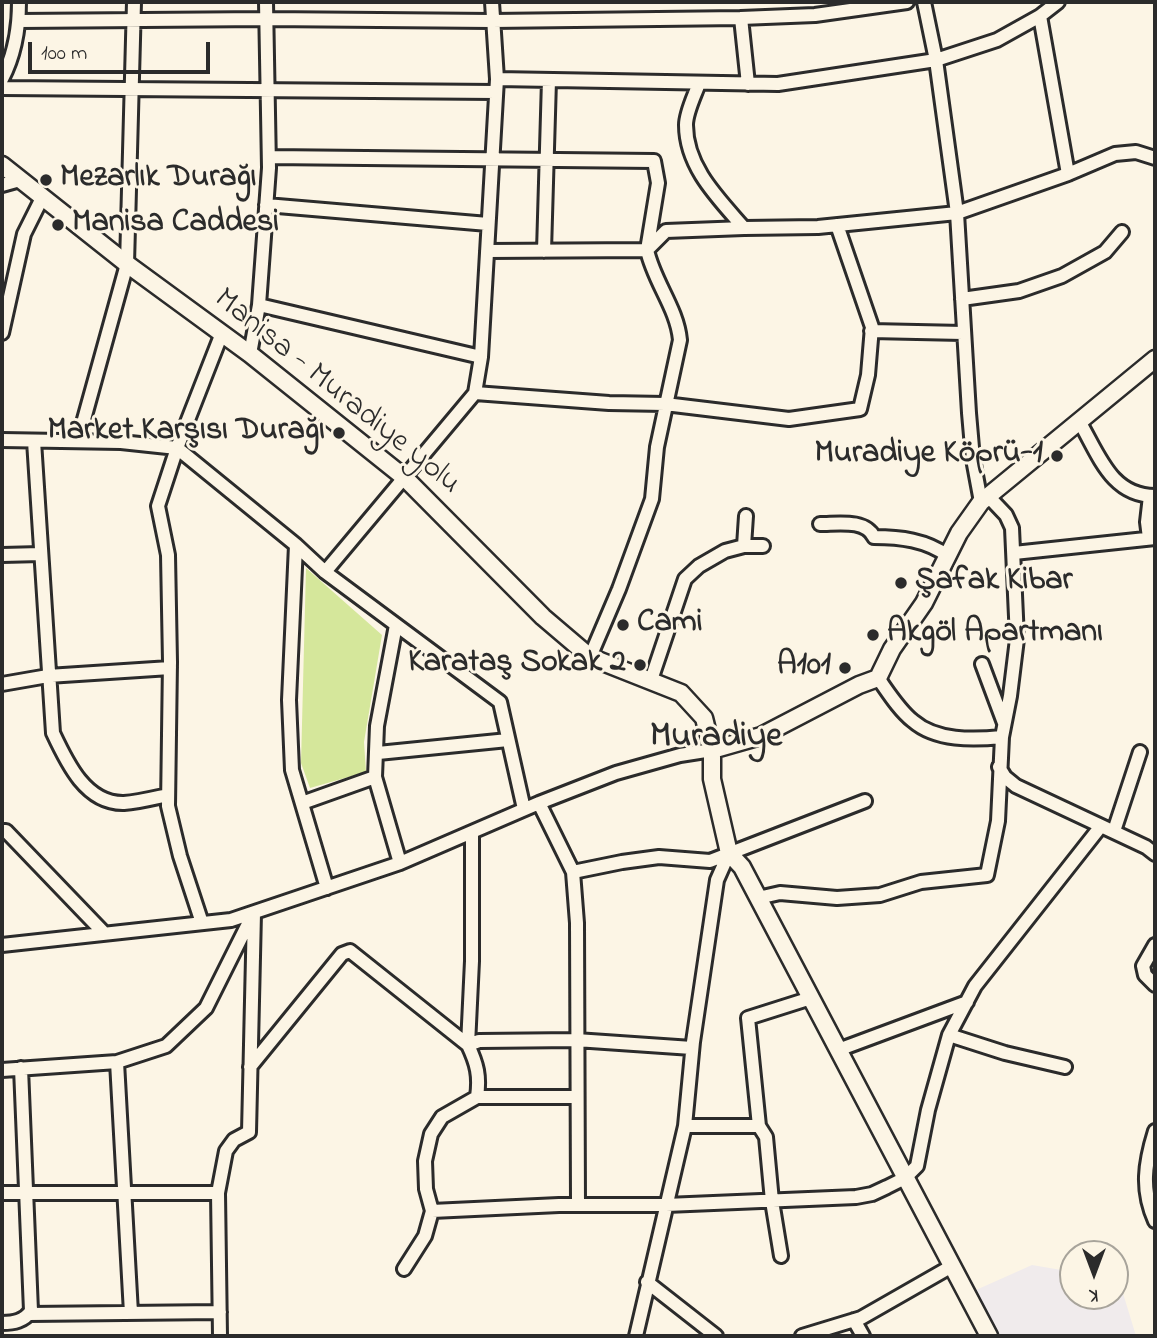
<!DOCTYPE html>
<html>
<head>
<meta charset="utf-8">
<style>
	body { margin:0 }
	#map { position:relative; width:1157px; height:1338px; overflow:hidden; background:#fcf5e5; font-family:"Indie Flower",sans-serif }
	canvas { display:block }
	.frame { position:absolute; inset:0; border:4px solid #2b2b2b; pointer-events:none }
	.north { position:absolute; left:1059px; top:1240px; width:70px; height:70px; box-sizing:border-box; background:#fcf5e5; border:2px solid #a8a49b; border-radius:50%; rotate:180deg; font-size:19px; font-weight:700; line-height:28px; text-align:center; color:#2b2b2b }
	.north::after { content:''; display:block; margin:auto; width:24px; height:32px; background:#2b2b2b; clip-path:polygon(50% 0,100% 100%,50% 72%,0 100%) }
	.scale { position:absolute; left:28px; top:42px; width:182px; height:32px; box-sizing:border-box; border:4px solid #2b2b2b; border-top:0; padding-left:9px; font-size:21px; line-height:24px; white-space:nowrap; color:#2b2b2b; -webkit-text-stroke:5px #fcf5e5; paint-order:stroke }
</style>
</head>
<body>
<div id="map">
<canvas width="1157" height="1338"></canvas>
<div class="frame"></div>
<div class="north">K</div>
<div class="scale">100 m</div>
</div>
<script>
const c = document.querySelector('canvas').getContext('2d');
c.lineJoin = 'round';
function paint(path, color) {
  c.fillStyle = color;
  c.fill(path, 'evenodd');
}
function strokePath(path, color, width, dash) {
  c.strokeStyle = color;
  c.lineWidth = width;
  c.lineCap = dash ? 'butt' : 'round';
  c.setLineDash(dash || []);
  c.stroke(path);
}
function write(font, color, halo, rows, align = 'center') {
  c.font = font + ' "Indie Flower",sans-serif';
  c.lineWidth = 6;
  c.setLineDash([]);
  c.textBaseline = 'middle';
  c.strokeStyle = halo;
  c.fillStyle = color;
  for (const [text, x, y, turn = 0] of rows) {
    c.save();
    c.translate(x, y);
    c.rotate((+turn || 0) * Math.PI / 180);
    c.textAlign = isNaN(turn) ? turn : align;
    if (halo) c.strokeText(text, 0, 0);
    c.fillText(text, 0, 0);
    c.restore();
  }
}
const built = new Path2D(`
	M 1032,1265 L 1073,1272 L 1073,1296 L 1115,1296 L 1115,1279 L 1119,1280 L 1136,1336 L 999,1336 L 976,1290 Z`);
const green = new Path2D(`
	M 306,568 L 382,635 L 364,742 L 366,772 L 310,788 L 301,763 Z`);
const minor = new Path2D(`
	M 924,2 L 936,60 L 957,213 L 969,413 L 973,459 L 981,502
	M 1040,16 L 1068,174
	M 741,18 L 748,84
	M 19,21 L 266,19 L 492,21 L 741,18 L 815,15 L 907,2
	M 2,79 C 14,56 19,28 19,2
	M 497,79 L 778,84 L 936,60 L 997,40 L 1040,16 L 1058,2
	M 699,83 C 695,95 686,112 686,125 C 686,167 718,198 744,228 L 818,227 L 957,213 L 1068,174 L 1115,154 L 1136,152 L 1155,158
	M 2,88 L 496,92
	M 269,157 L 654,161 L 658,183 L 647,250 L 487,251
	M 2,185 L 20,180
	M 266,205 L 488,224
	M 544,251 L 549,80
	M 962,299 L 1019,291 L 1062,276 L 1105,252 L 1122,232
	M 259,305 L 481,357
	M 871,331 L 963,333
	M 2,333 L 24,234 L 42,198
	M 250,354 L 259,305 L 269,168 L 266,2
	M 475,393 L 609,403 L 665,404 L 789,419 L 860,409 L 868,375 L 872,327 L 837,225
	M 1079,421 C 1099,455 1111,496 1155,496
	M 2,440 L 121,442 L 177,448 L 296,545 L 325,572 L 500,702 L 524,809
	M 34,441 L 53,733 C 67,763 86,804 124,803 C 138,802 154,798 168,795
	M 78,441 L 127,264 L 134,2
	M 820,524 C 838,524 865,519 874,537 C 900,537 926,540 948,556
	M 1149,538 L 1147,522 L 1150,496
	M 296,545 L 289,700 L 292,770 L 327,888
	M 744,546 L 746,516
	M 1014,553 L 1155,538
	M 2,555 L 41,554
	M 325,572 L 475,393 L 481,357 L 497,79 L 492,2
	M 396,625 L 377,726 L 375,777 L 400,863
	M 590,657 L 619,589 L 652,499 L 657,447 L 680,340 C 677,308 654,282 647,250 L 666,231 L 744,228
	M 982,664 L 1004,723
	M 878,678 C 888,692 899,710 913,721 C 936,741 973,740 1002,737
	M 651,680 L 685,579 L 699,566 L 725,551 L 744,546 L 763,546
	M 2,684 L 48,676 L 170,668
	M 378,753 L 508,740
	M 999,767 L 1005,777 L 1016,786 L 1146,847 L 1155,854
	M 302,803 L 375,777
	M 539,803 L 573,872 L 577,923 L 578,1205
	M 2,831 L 6,831 L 104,933
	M 1114,831 L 1140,752
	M 573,872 L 622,862 L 659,857 L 710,861 L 865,801
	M 758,898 L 780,893 L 837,898 L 880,895 L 921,882 L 987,875 L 998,821 L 1002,737 L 1010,696 L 1017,639 L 1012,528 L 1006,515 L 988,496
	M 202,923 L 180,856 L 168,806 L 170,662 L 168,555 L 158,506 L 177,448 L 222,333
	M 2,945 L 231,920 L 400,863 L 539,803 L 616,773 L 680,755 L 712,750
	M 1155,945 L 1143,966 L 1145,975 L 1155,985
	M 949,1035 L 1005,1053 L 1065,1067
	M 468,1045 L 479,1041 L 576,1040 L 692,1048
	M 468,1045 L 472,961 L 472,832
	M 838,1050 L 967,1002
	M 117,1062 L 131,1313
	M 250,1067 L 342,954 L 350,951 L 468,1045 C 477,1064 480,1076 477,1097
	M 2,1070 L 117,1062 L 166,1046 L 206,1008 L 252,916
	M 685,1126 L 759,1126
	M 1155,1131 C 1145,1163 1141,1190 1155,1221
	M 2,1193 L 218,1193
	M 432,1211 L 559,1205 L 666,1205 L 856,1197 L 872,1194 L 887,1187 L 905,1178 L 917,1166 L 928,1110 L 949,1035 L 975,986 L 1101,826
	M 781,1256 L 772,1201 L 766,1137 L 759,1126 L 748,1018 L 811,998
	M 404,1269 L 425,1236 L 432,1211 L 426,1189 L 425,1161 L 431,1134 L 442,1117 L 477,1097 L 577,1097
	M 647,1282 L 716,1336
	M 29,1314 L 220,1312
	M 854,1320 L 863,1336
	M 2,1323 C 14,1323 24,1321 31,1311 L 21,1068
	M 220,1336 L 218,1193 L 226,1151 L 234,1140 L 249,1132 L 254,913
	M 636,1336 L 685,1126 L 693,1042 L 717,880 L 729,853
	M 802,1336 L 861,1318 L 952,1266`);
const major = new Path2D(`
	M 2,165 L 127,264 L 250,354 L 405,478 L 543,617 L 590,657 L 681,693 L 704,718 L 712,750 L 712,779 L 729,853 L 742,867 L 989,1336
	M 712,750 L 761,736 L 859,685 L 878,678 L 892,649 L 924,603 L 959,533 L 981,502 L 1155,359`);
const markers = [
	[46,180,7,"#2b2b2b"],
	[58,225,7,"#2b2b2b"],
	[339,433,7,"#2b2b2b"],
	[1057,456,7,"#2b2b2b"],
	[901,583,7,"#2b2b2b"],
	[623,625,7,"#2b2b2b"],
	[873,635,7,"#2b2b2b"],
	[640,665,7,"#2b2b2b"],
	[845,668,7,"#2b2b2b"]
];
const poiNames = [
	["Mezarlık Durağı",60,180],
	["Manisa Caddesi",72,225],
	["Market Karşısı Durağı",325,433,"right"],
	["Muradiye Köprü-1",1043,456,"right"],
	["Şafak Kibar",915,583],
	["Cami",637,625],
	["Akgöl Apartmanı",887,635],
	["Karataş Sokak 2",626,665,"right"],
	["A101",831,668,"right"]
];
const streetNames = [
	["Manisa - Muradiye yolu",336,393,39]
];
const quarterNames = [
	["Muradiye",716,739]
];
paint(built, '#f0ebec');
paint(green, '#d5e79b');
strokePath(minor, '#2b2b2b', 18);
strokePath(major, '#2b2b2b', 21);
strokePath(minor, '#fcf5e5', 12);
strokePath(major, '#fcf5e5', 16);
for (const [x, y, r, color] of markers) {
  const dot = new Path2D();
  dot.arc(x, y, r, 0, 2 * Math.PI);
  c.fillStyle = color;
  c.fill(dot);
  strokePath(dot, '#fcf5e5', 2.5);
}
write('bold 32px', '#2b2b2b', '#fcf5e5', poiNames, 'left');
write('32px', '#2b2b2b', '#fcf5e5', streetNames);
write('bold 35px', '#2b2b2b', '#fcf5e5', quarterNames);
</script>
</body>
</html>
